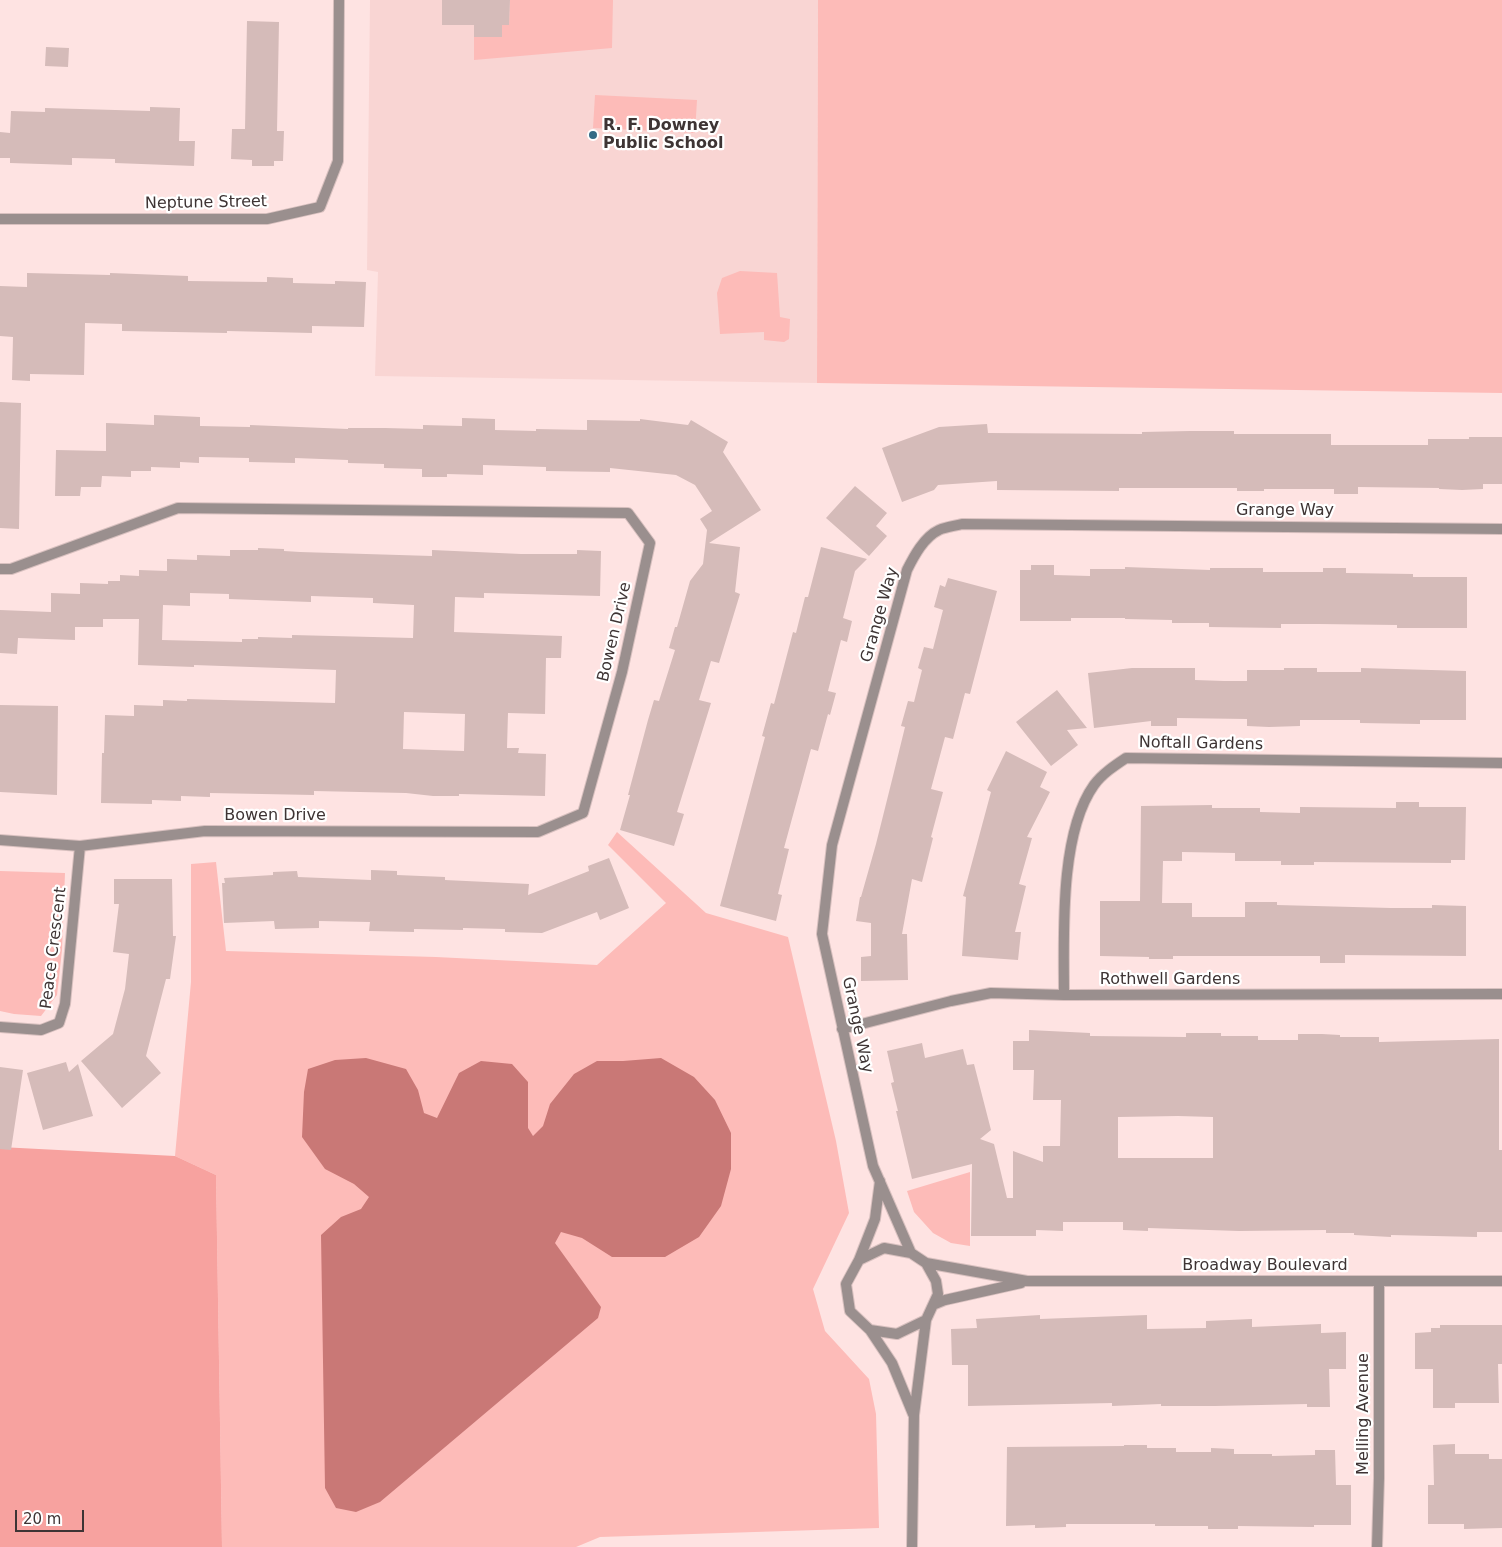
<!DOCTYPE html>
<html>
<head>
<meta charset="utf-8">
<style>
	body { margin:0 }
	#map { position:relative; width:1502px; height:1547px; overflow:hidden; background:#fee3e2; font-family:"DejaVu Sans",sans-serif }
	canvas { display:block }
	.scale { position:absolute; left:15px; top:1510px; width:69px; height:22px; box-sizing:border-box; border:2px solid #3e3434; border-top:0; padding-left:6px; font-size:15px; line-height:18px; white-space:nowrap; color:#3e3434; -webkit-text-stroke:4px #fff; paint-order:stroke }
</style>
</head>
<body>
<div id="map">
<canvas width="1502" height="1547"></canvas>
<div class="scale">20 m</div>
</div>
<script>
const c = document.querySelector('canvas').getContext('2d');
c.lineJoin = 'round';
function paint(path, color) {
  c.fillStyle = color;
  c.fill(path, 'evenodd');
}
function strokePath(path, color, width, dash) {
  c.strokeStyle = color;
  c.lineWidth = width;
  c.lineCap = dash ? 'butt' : 'round';
  c.setLineDash(dash || []);
  c.stroke(path);
}
function write(font, color, halo, rows, align = 'center') {
  c.font = font + ' "DejaVu Sans",sans-serif';
  c.lineWidth = 4.5;
  c.setLineDash([]);
  c.textBaseline = 'middle';
  c.strokeStyle = halo;
  c.fillStyle = color;
  for (const [text, x, y, turn = 0] of rows) {
    c.save();
    c.translate(x, y);
    c.rotate((+turn || 0) * Math.PI / 180);
    c.textAlign = isNaN(turn) ? turn : align;
    if (halo) c.strokeText(text, 0, 0);
    c.fillText(text, 0, 0);
    c.restore();
  }
}
const built = new Path2D(`
	M 370,0 L 818,0 L 817,383 L 375,376 L 378,272 L 367,270 Z`);
const green = new Path2D(`
	M 510,0 L 613,0 L 612,48 L 474,60 L 474,37 L 502,25 L 509,25 Z
	M 818,0 L 1502,0 L 1502,393 L 817,383 Z
	M 595,95 L 697,100 L 695,133 L 593,128 Z
	M 740,271 L 777,273 L 780,317 L 790,319 L 789,339 L 784,342 L 764,340 L 764,332 L 720,334 L 717,293 L 722,278 Z
	M 617,832 L 706,913 L 788,937 L 836,1141 L 849,1213 L 813,1289 L 825,1331 L 869,1379 L 876,1414 L 879,1528 L 600,1537 L 576,1547 L 222,1547 L 216,1175 L 175,1156 L 191,982 L 191,864 L 216,862 L 226,951 L 436,957 L 597,965 L 666,903 L 608,845 Z
	M 0,871 L 65,873 L 62,950 L 57,995 L 41,1016 L 14,1014 L 0,1011 Z
	M 970,1172 L 970,1246 L 951,1243 L 933,1233 L 914,1212 L 907,1191 Z`);
const forest = new Path2D(`
	M 0,1147 L 175,1156 L 216,1175 L 222,1547 L 0,1547 Z`);
const water = new Path2D(`
	M 366,1058 L 406,1069 L 418,1090 L 424,1113 L 437,1118 L 459,1073 L 481,1061 L 512,1064 L 528,1082 L 528,1128 L 533,1136 L 543,1126 L 550,1104 L 574,1074 L 597,1061 L 623,1061 L 661,1058 L 694,1077 L 715,1100 L 731,1133 L 731,1169 L 721,1206 L 699,1237 L 665,1257 L 612,1257 L 582,1238 L 561,1232 L 555,1243 L 601,1307 L 598,1318 L 380,1502 L 356,1512 L 336,1508 L 325,1488 L 321,1235 L 341,1217 L 361,1209 L 369,1197 L 354,1184 L 325,1169 L 302,1137 L 304,1092 L 308,1069 L 335,1060 Z`);
const building = new Path2D(`
	M 442,0 L 510,0 L 509,25 L 502,25 L 502,37 L 474,37 L 474,25 L 442,25 Z
	M 247,21 L 279,22 L 277,131 L 284,131 L 283,161 L 274,161 L 274,166 L 252,166 L 252,160 L 231,159 L 232,129 L 245,129 Z
	M 46,47 L 69,48 L 68,67 L 45,66 Z
	M 150,107 L 180,108 L 179,141 L 195,141 L 194,166 L 115,163 L 115,159 L 72,158 L 72,165 L 10,163 L 10,158 L 0,158 L 0,132 L 10,133 L 11,111 L 45,112 L 45,108 L 150,111 Z
	M 27,273 L 110,275 L 110,273 L 188,276 L 188,281 L 267,282 L 267,277 L 293,278 L 293,283 L 335,284 L 335,281 L 366,282 L 364,327 L 312,326 L 312,333 L 227,331 L 227,333 L 122,331 L 122,324 L 85,323 L 84,375 L 30,374 L 30,381 L 12,380 L 13,337 L 0,336 L 0,286 L 27,287 Z
	M 0,402 L 21,403 L 19,529 L 0,528 Z
	M 154,415 L 200,417 L 200,426 L 250,427 L 250,425 L 348,429 L 348,428 L 385,428 L 423,429 L 423,425 L 462,426 L 462,418 L 495,419 L 495,430 L 536,431 L 536,429 L 587,430 L 587,420 L 640,421 L 640,419 L 688,425 L 691,420 L 728,442 L 723,452 L 761,510 L 709,543 L 740,547 L 735,592 L 740,594 L 719,663 L 711,661 L 699,700 L 711,703 L 677,812 L 684,814 L 674,846 L 620,830 L 630,795 L 628,795 L 648,720 L 654,700 L 659,701 L 675,650 L 669,648 L 675,627 L 677,627 L 690,581 L 703,564 L 707,530 L 700,519 L 712,511 L 695,485 L 676,475 L 610,468 L 610,472 L 546,471 L 546,467 L 483,465 L 483,475 L 447,474 L 447,477 L 422,477 L 422,469 L 384,468 L 384,464 L 348,463 L 348,460 L 295,458 L 295,463 L 249,462 L 249,458 L 199,457 L 199,463 L 180,462 L 180,468 L 151,467 L 151,471 L 131,471 L 131,477 L 102,476 L 101,487 L 81,487 L 80,496 L 55,496 L 56,450 L 106,451 L 106,423 L 154,425 Z
	M 987,424 L 988,433 L 1142,434 L 1142,432 L 1190,431 L 1234,431 L 1234,434 L 1331,434 L 1331,445 L 1428,445 L 1428,439 L 1469,439 L 1469,437 L 1502,437 L 1502,484 L 1483,484 L 1483,489 L 1462,490 L 1439,489 L 1439,488 L 1358,487 L 1358,494 L 1334,494 L 1334,489 L 1264,489 L 1264,491 L 1237,491 L 1237,488 L 1119,488 L 1119,491 L 997,490 L 997,481 L 938,485 L 934,490 L 902,502 L 882,448 L 939,427 Z
	M 855,486 L 887,513 L 876,526 L 887,536 L 869,556 L 826,518 Z
	M 821,547 L 867,559 L 855,571 L 843,618 L 852,621 L 847,642 L 841,640 L 828,691 L 836,693 L 830,715 L 828,714 L 818,751 L 811,749 L 784,848 L 789,849 L 778,894 L 782,895 L 776,921 L 720,906 L 765,737 L 762,736 L 771,703 L 774,704 L 793,632 L 796,633 L 805,597 L 808,597 Z
	M 258,548 L 284,549 L 284,551 L 300,552 L 432,556 L 432,550 L 521,554 L 577,554 L 577,550 L 601,551 L 600,596 L 484,593 L 484,598 L 455,597 L 454,632 L 562,636 L 561,658 L 546,658 L 545,714 L 508,713 L 507,748 L 519,748 L 518,753 L 546,754 L 545,796 L 459,794 L 459,796 L 433,796 L 406,793 L 314,791 L 314,795 L 210,793 L 210,797 L 181,796 L 181,801 L 152,800 L 152,804 L 101,803 L 102,753 L 104,753 L 105,715 L 134,716 L 134,705 L 163,706 L 163,700 L 187,701 L 187,699 L 335,703 L 336,670 L 194,665 L 194,667 L 138,665 L 139,619 L 103,619 L 103,627 L 75,627 L 75,640 L 18,638 L 17,654 L 0,653 L 0,610 L 51,612 L 51,593 L 80,594 L 80,583 L 108,584 L 108,581 L 120,581 L 120,575 L 139,576 L 139,570 L 167,571 L 167,559 L 197,560 L 197,555 L 230,556 L 230,550 L 258,550 ZM 190,593 L 229,594 L 229,599 L 311,602 L 311,596 L 373,598 L 373,603 L 414,605 L 413,638 L 292,635 L 292,638 L 258,637 L 258,639 L 242,639 L 242,642 L 162,640 L 163,605 L 190,606 ZM 404,712 L 465,714 L 464,751 L 403,749 Z
	M 1031,565 L 1054,565 L 1054,575 L 1090,576 L 1090,569 L 1125,569 L 1125,567 L 1210,570 L 1210,568 L 1263,568 L 1263,572 L 1323,572 L 1323,568 L 1346,568 L 1346,573 L 1413,574 L 1413,577 L 1467,577 L 1467,628 L 1397,628 L 1397,625 L 1319,624 L 1281,624 L 1281,628 L 1209,627 L 1209,623 L 1172,623 L 1172,620 L 1125,619 L 1125,618 L 1071,618 L 1071,621 L 1020,621 L 1020,570 L 1031,570 Z
	M 948,578 L 997,591 L 970,694 L 965,693 L 953,739 L 945,737 L 931,789 L 943,792 L 931,837 L 933,838 L 922,882 L 912,879 L 902,934 L 907,934 L 908,980 L 861,981 L 861,957 L 871,956 L 871,923 L 856,921 L 860,897 L 861,897 L 876,844 L 893,776 L 905,727 L 901,726 L 908,701 L 914,702 L 922,670 L 918,668 L 924,647 L 933,649 L 943,610 L 934,607 L 940,585 L 945,587 Z
	M 1132,668 L 1195,668 L 1195,680 L 1224,681 L 1247,681 L 1247,670 L 1284,670 L 1284,668 L 1317,668 L 1317,672 L 1361,672 L 1361,668 L 1466,671 L 1466,720 L 1420,720 L 1420,724 L 1360,723 L 1360,720 L 1300,720 L 1300,726 L 1269,727 L 1247,726 L 1247,719 L 1177,718 L 1177,726 L 1151,726 L 1151,721 L 1094,728 L 1088,673 Z
	M 1057,690 L 1087,728 L 1067,730 L 1078,745 L 1051,766 L 1016,722 Z
	M 0,705 L 58,706 L 57,795 L 0,792 Z
	M 1006,751 L 1047,772 L 1040,787 L 1050,792 L 1027,837 L 1032,838 L 1019,884 L 1026,886 L 1015,932 L 1021,932 L 1018,960 L 962,956 L 966,897 L 963,896 L 991,792 L 987,790 Z
	M 1396,802 L 1419,802 L 1419,807 L 1466,807 L 1465,860 L 1451,860 L 1451,863 L 1314,862 L 1314,865 L 1281,865 L 1281,861 L 1235,861 L 1235,853 L 1182,852 L 1182,861 L 1163,861 L 1162,903 L 1192,903 L 1192,917 L 1245,917 L 1245,902 L 1277,902 L 1277,905 L 1391,908 L 1432,908 L 1432,905 L 1466,906 L 1466,956 L 1345,955 L 1345,963 L 1320,963 L 1320,956 L 1173,956 L 1173,959 L 1149,959 L 1149,957 L 1100,956 L 1100,901 L 1140,901 L 1141,806 L 1212,805 L 1212,808 L 1260,808 L 1260,812 L 1300,813 L 1300,807 L 1396,808 Z
	M 609,858 L 629,908 L 600,920 L 597,912 L 542,933 L 505,932 L 505,929 L 463,928 L 463,930 L 414,929 L 414,932 L 369,931 L 370,922 L 319,921 L 319,928 L 275,929 L 274,921 L 224,923 L 222,883 L 225,883 L 224,878 L 273,875 L 273,872 L 297,871 L 298,877 L 371,880 L 371,870 L 397,871 L 397,875 L 445,877 L 445,880 L 529,884 L 528,895 L 589,871 L 588,866 Z
	M 114,879 L 172,879 L 173,936 L 176,936 L 170,979 L 166,979 L 146,1056 L 161,1073 L 122,1108 L 81,1061 L 113,1034 L 125,989 L 129,954 L 113,952 L 119,904 L 114,904 Z
	M 1029,1030 L 1090,1033 L 1090,1036 L 1186,1037 L 1186,1033 L 1221,1033 L 1221,1036 L 1258,1036 L 1258,1040 L 1298,1040 L 1298,1034 L 1322,1034 L 1340,1035 L 1340,1037 L 1379,1037 L 1379,1042 L 1499,1039 L 1499,1150 L 1502,1150 L 1502,1232 L 1477,1232 L 1477,1237 L 1391,1235 L 1391,1237 L 1354,1235 L 1354,1233 L 1326,1233 L 1326,1230 L 1239,1231 L 1148,1228 L 1148,1231 L 1123,1230 L 1123,1222 L 1063,1222 L 1063,1231 L 1036,1230 L 1036,1236 L 971,1236 L 972,1164 L 912,1179 L 896,1111 L 898,1111 L 891,1083 L 894,1082 L 887,1051 L 922,1043 L 925,1058 L 963,1049 L 967,1065 L 974,1064 L 991,1130 L 980,1139 L 994,1144 L 1007,1198 L 1013,1198 L 1013,1151 L 1043,1162 L 1043,1146 L 1060,1146 L 1061,1100 L 1033,1100 L 1034,1070 L 1013,1070 L 1013,1041 L 1029,1041 ZM 1178,1116 L 1213,1117 L 1213,1158 L 1118,1158 L 1118,1117 Z
	M 66,1062 L 69,1072 L 78,1064 L 93,1116 L 43,1130 L 27,1073 Z
	M 0,1067 L 23,1070 L 11,1150 L 0,1149 Z
	M 1040,1315 L 1040,1319 L 1147,1315 L 1147,1329 L 1206,1328 L 1206,1321 L 1252,1319 L 1252,1327 L 1321,1324 L 1321,1333 L 1346,1332 L 1346,1369 L 1329,1369 L 1330,1407 L 1307,1407 L 1307,1404 L 1215,1406 L 1161,1406 L 1161,1404 L 1112,1406 L 1112,1403 L 968,1406 L 968,1365 L 952,1365 L 951,1329 L 977,1328 L 976,1319 Z
	M 1440,1325 L 1502,1325 L 1502,1364 L 1498,1364 L 1499,1403 L 1455,1403 L 1455,1408 L 1433,1408 L 1433,1369 L 1415,1369 L 1415,1333 L 1431,1332 L 1431,1328 L 1440,1328 Z
	M 1455,1444 L 1455,1454 L 1489,1454 L 1489,1459 L 1502,1459 L 1502,1528 L 1464,1529 L 1464,1524 L 1428,1524 L 1428,1485 L 1434,1485 L 1433,1445 Z
	M 1124,1445 L 1147,1445 L 1147,1448 L 1176,1448 L 1176,1452 L 1211,1452 L 1211,1448 L 1234,1449 L 1234,1454 L 1272,1454 L 1272,1456 L 1315,1455 L 1315,1450 L 1335,1450 L 1336,1485 L 1351,1485 L 1351,1525 L 1314,1525 L 1314,1527 L 1238,1526 L 1238,1529 L 1208,1529 L 1208,1526 L 1155,1526 L 1155,1524 L 1066,1524 L 1066,1527 L 1035,1528 L 1035,1525 L 1006,1526 L 1007,1447 L 1124,1446 Z`);
const street = new Path2D(`
	M 0,219 L 267,219 L 320,207 L 338,161 L 339,0
	M 0,569 L 11,569 L 178,508 L 628,513 L 650,543 L 622,672 L 583,813 L 538,832 L 205,831 L 80,846 L 0,840
	M 1064,995 C 1064,936 1059,834 1094,785 C 1102,774 1114,766 1126,758 L 1502,763
	M 0,1027 L 41,1030 L 59,1023 L 65,1004 L 80,846
	M 842,1029 L 951,1001 L 991,993 L 1064,995 L 1502,994
	M 884,1248 L 911,1253 L 926,1263 L 936,1281 L 938,1294 L 926,1320 L 897,1334 L 870,1330 L 850,1311 L 846,1284 L 859,1260 Z
	M 911,1253 L 873,1166 L 822,934 L 832,845 L 907,570 C 914,556 924,537 939,530 C 946,527 955,526 962,524 L 1502,529
	M 859,1260 L 875,1219 L 880,1181
	M 926,1263 L 1027,1281 L 1502,1281
	M 933,1305 L 945,1300 L 1021,1283
	M 870,1330 L 892,1363 L 913,1414
	M 912,1547 L 914,1415 L 926,1320
	M 1377,1547 L 1379,1478 L 1379,1281`);
const markers = [
	[593,135,5,"#336a85"]
];
const poiNames = [
	["R. F. Downey",603,126],
	["Public School",603,144]
];
const streetNames = [
	["Neptune Street",206,203,-1],
	["Grange Way",1285,511],
	["Grange Way",880,615,-74],
	["Bowen Drive",615,632,-77],
	["Noftall Gardens",1201,744,1],
	["Bowen Drive",275,816],
	["Peace Crescent",54,948,-83],
	["Rothwell Gardens",1170,980],
	["Grange Way",857,1025,78],
	["Broadway Boulevard",1265,1266],
	["Melling Avenue",1364,1414,-90]
];
paint(built, '#f9d5d3');
paint(green, '#fdbbb8');
paint(forest, '#f7a29f');
paint(water, '#c97876');
paint(building, '#d5bbb9');
strokePath(street, '#d8c0bf', 12);
strokePath(street, '#9a8f8e', 10);
for (const [x, y, r, color] of markers) {
  const dot = new Path2D();
  dot.arc(x, y, r, 0, 2 * Math.PI);
  c.fillStyle = color;
  c.fill(dot);
  strokePath(dot, '#fff', 2);
}
write('bold 16px', '#3e3434', '#fff', poiNames, 'left');
write('16px', '#3e3434', '#fff', streetNames);
</script>
</body>
</html>
